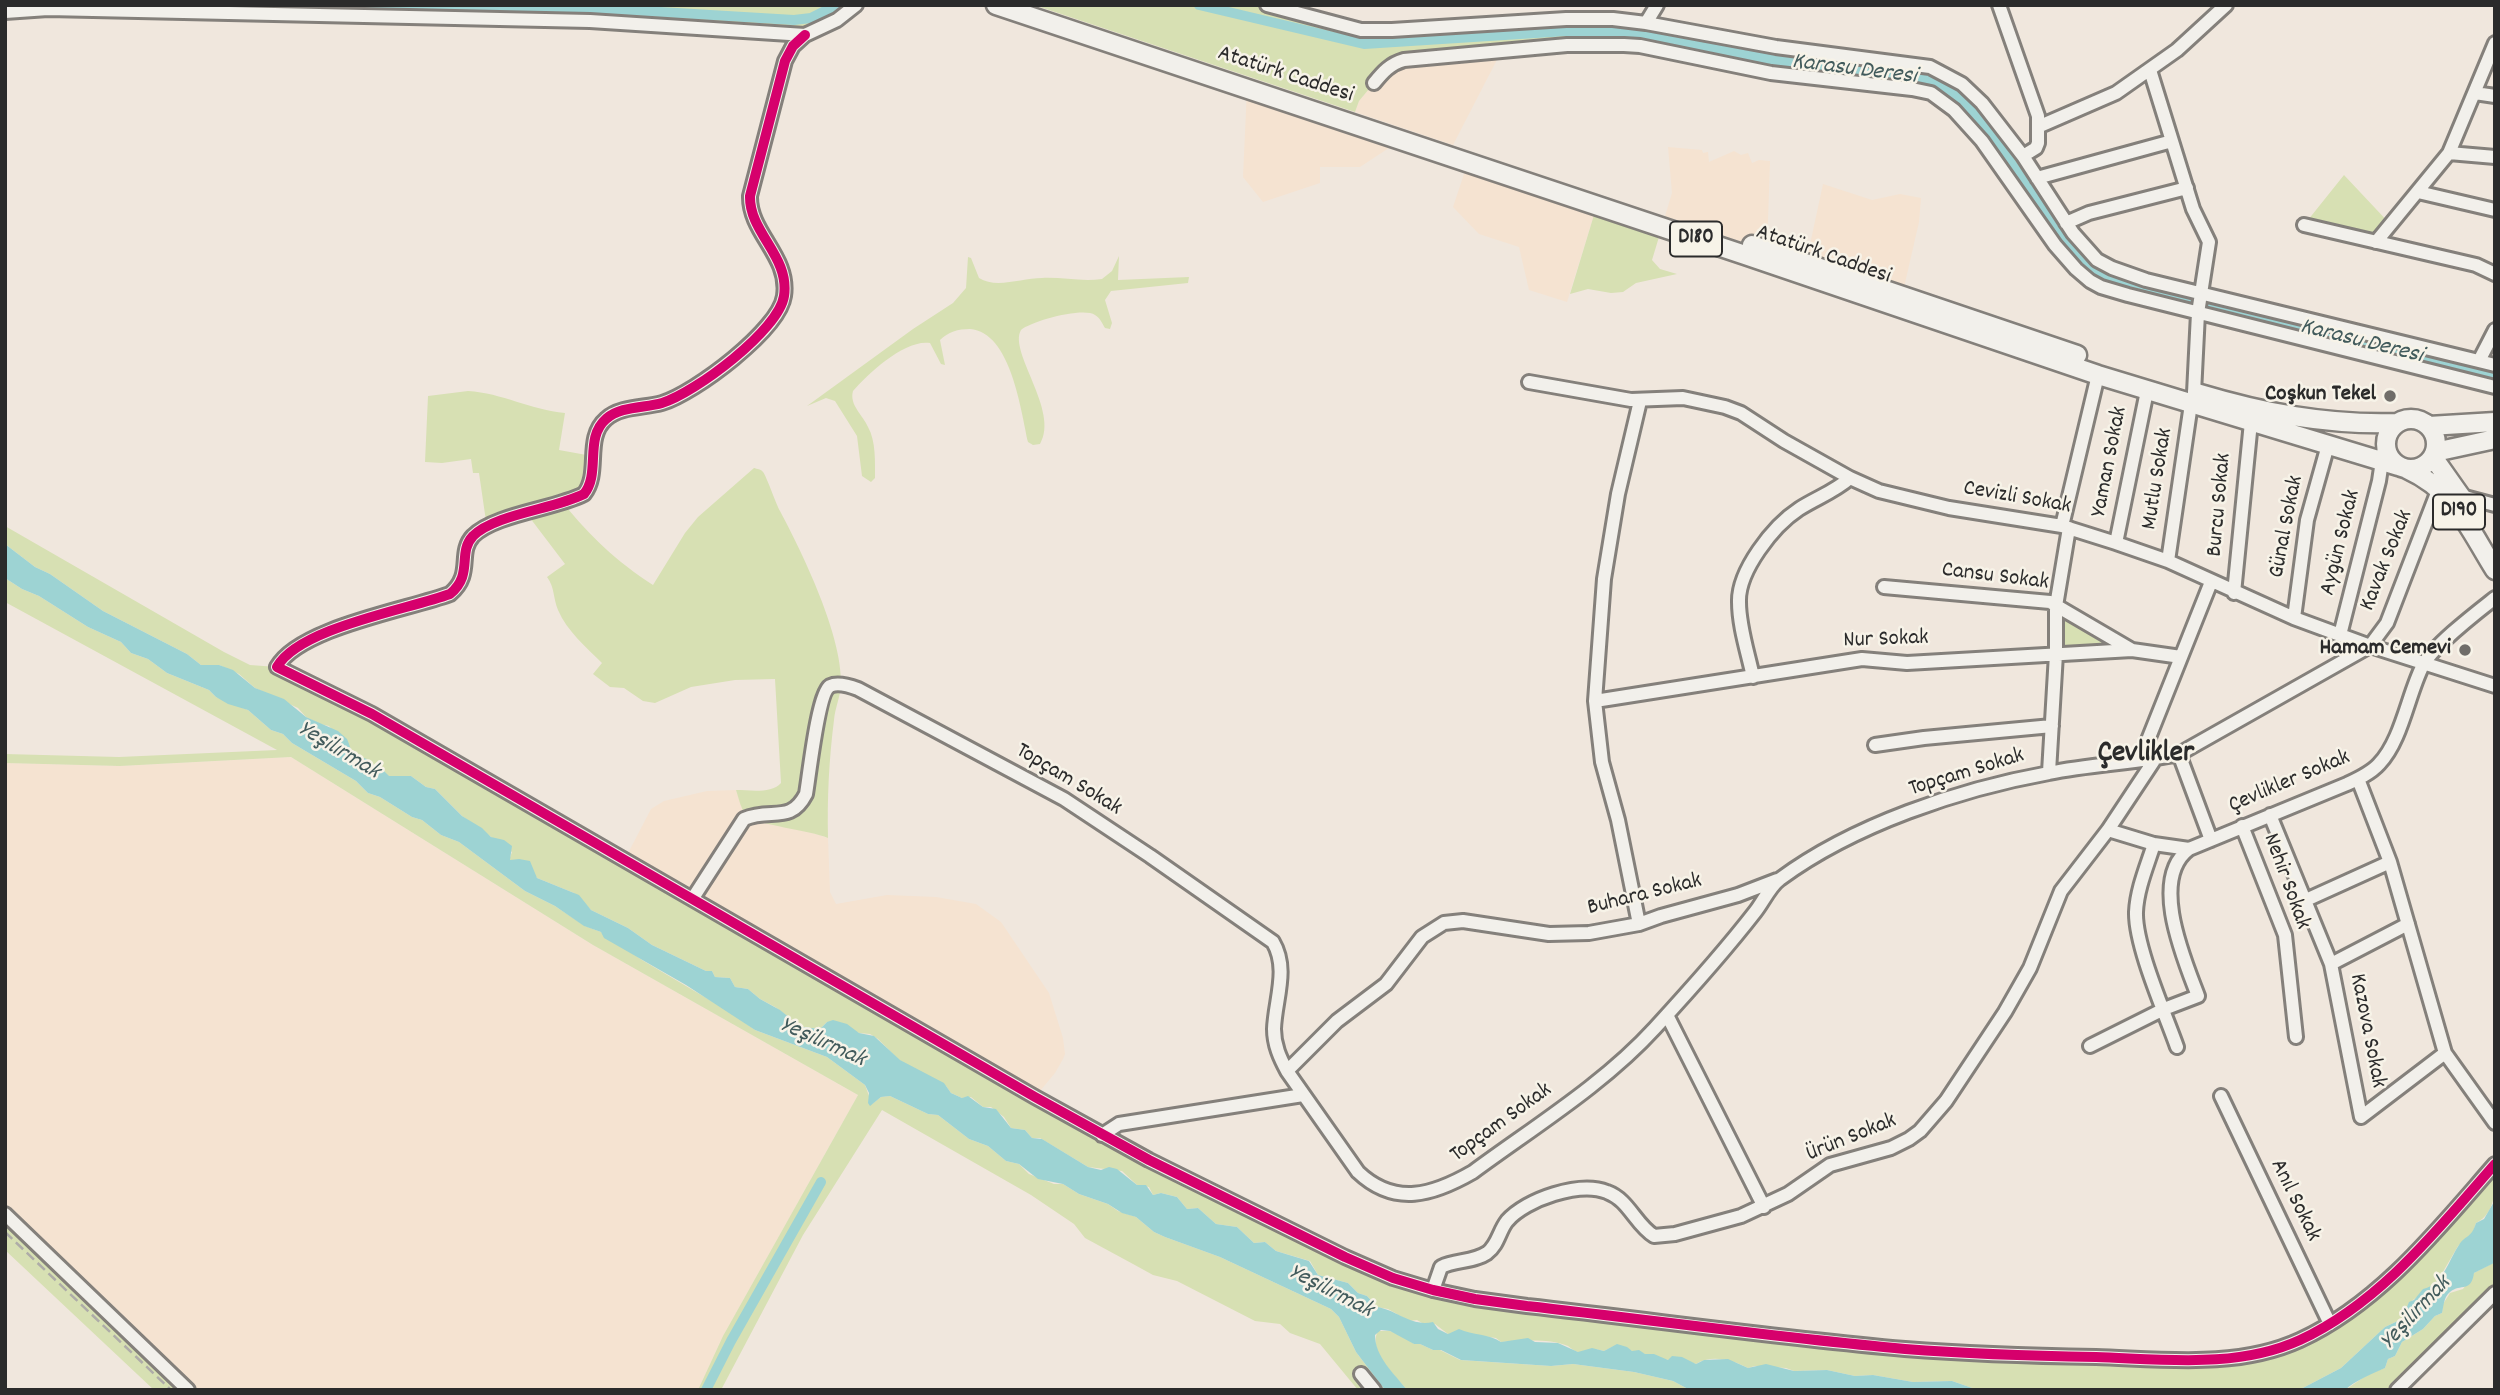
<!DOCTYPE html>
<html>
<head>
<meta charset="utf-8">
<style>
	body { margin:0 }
	#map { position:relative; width:2500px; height:1395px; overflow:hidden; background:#f0e7dd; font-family:Dekko,sans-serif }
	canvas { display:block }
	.frame { position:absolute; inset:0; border:7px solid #2b2b2b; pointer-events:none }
</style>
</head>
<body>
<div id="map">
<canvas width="2500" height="1395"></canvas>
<div class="frame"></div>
</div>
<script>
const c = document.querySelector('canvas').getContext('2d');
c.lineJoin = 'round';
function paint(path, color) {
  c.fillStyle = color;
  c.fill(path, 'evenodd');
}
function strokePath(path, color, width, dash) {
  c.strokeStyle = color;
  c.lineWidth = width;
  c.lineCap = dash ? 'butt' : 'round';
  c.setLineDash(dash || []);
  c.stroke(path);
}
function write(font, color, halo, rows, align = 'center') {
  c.font = font + ' Dekko,sans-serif';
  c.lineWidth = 5;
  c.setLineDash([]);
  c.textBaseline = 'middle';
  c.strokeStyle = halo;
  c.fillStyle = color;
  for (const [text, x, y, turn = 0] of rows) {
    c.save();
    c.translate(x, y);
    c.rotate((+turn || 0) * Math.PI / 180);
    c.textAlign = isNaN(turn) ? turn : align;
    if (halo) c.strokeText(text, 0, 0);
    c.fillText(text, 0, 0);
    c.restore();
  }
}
const built = new Path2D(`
	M 1502,50 L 1453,145 L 1355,112 L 1359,101 L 1384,71 L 1394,63 Z
	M 1247,89 L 1401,140 L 1360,167 L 1320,167 L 1320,183 L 1263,202 L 1243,177 Z
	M 1668,147 L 1702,150 L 1703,153 L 1708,152 L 1709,162 L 1734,151 L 1741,155 L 1748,153 L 1752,163 L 1759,160 L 1770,161 L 1767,250 L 1665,216 L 1672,193 Z
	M 1468,162 L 1597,205 L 1567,302 L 1529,290 L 1519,247 L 1479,234 L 1453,207 Z
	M 1823,184 L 1872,200 L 1900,194 L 1921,198 L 1919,222 L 1902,296 L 1806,263 Z
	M 291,757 L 593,945 L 858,1095 L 723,1336 L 698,1390 L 188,1390 L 5,1214 L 5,763 L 120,766 Z
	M 736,790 L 743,810 L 828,838 L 830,892 L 836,904 L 887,895 L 936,897 L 976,904 L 1001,922 L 1049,993 L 1063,1038 L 1065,1054 L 1063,1059 L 1055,1073 L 1035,1097 L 625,859 L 651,809 L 664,801 L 707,791 Z`);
const green = new Path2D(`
	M 5,5 L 856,5 L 815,32 L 5,12 Z
	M 1034,5 L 1267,5 L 1361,30 L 1566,19 L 1900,62 L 1962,84 L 2039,182 L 2019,194 L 1940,98 L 1771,73 L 1640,46 L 1412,58 L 1384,71 L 1359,101 L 1355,112 Z
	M 2344,175 L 2391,225 L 2376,242 L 2304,225 Z
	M 1597,205 L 1662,227 L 1652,260 L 1660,269 L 1677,274 L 1636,283 L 1623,292 L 1611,293 L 1588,289 L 1570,294 Z
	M 1119,256 L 1118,280 L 1189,277 L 1188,283 L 1111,291 L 1105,300 L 1112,323 L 1110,329 L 1105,328 C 1102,323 1100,318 1095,315 C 1083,307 1032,321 1021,330 C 1008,352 1060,411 1040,444 L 1033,445 L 1028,442 C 1021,411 1011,332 970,329 C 958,329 948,332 940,340 L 945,365 L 941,364 L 930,343 C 905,339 869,373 853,391 C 849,405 863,415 868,427 C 876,441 875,462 875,478 L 871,482 L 862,476 L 857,436 L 835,401 L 826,398 L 807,406 L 913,329 L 953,303 L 966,288 L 968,257 L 971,258 L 979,278 C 996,289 1022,278 1042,278 C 1062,277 1082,282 1102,279 L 1112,271 Z
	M 468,391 C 502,393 531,410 565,413 L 559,450 L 592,456 L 590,486 L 563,503 C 591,537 616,561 653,585 L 685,533 L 698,517 L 754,468 C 757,469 761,469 763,472 C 766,475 776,504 780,511 C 803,554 842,635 841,683 C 841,695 835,708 834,720 C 829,759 827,799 828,838 C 810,830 756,825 747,816 C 741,810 739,799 736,790 C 750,790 771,794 781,783 L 775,679 L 735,680 L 691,687 L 655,703 L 643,701 L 624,688 L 610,687 L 593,674 L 602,663 C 586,647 567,631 558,610 C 553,598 555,588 547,577 L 565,564 L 527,514 L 487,528 L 479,473 L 473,473 L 471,459 L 442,463 L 425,462 L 428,396 Z
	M 5,526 L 224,652 L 250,665 L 277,667 L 372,714 L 1035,1097 L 1258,1213 L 1433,1290 L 1814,1339 L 2204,1359 L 2299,1340 L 2401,1268 L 2495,1164 C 2495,1185 2498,1212 2476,1223 L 2472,1235 L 2458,1246 L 2437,1282 L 2409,1303 L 2402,1319 L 2385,1327 L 2341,1368 L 2299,1390 L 1975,1389 L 1952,1381 L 1913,1382 L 1873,1375 L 1855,1376 L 1827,1370 L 1794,1371 L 1786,1368 L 1755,1366 L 1748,1368 C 1733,1360 1711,1354 1696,1364 C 1685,1359 1674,1362 1663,1359 C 1646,1354 1631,1351 1614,1346 L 1604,1351 C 1588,1346 1585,1354 1578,1352 C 1574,1351 1571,1348 1568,1346 C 1547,1338 1522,1341 1501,1342 L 1496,1338 L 1482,1336 L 1448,1334 L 1435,1324 L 1422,1323 L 1417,1320 L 1409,1321 L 1388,1309 L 1377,1307 L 1367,1296 L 1358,1293 L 1348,1283 L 1318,1275 L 1310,1261 L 1276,1251 L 1265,1242 L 1254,1243 L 1237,1227 L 1216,1224 L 1198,1208 L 1187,1209 L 1177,1197 L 1161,1193 L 1153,1195 L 1149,1187 L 1137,1185 L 1122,1171 L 1088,1167 L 1040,1138 L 1032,1138 L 1025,1130 L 1011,1128 L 1004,1117 L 991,1107 L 983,1107 L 971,1097 L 962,1098 L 951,1093 L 946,1086 L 899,1060 L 878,1039 L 870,1034 L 859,1033 L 827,1022 L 820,1029 L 795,1026 L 790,1018 L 775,1007 L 760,999 L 748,989 L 735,987 L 730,978 L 715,977 L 712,971 L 706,971 L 652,945 L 628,928 L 591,910 L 574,893 L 537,878 L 523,861 L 509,860 L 512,852 L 462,816 L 435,789 L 426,787 L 411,776 L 389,777 L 381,768 L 373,767 L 358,756 L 352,754 L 329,726 L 320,724 L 306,717 L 298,708 L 255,688 L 239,674 L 219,665 L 201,665 L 187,654 L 103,611 L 50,574 L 35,567 L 5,544 Z
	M 5,578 L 22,589 L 39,596 L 88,627 L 121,642 L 131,653 L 148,659 L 167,673 L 209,690 L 216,697 L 248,710 L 271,730 L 283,734 L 292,743 L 356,781 L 368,793 L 380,797 L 412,817 L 422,820 L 441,835 L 459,842 L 525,891 L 555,906 L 585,926 L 601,932 L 642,960 L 730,1012 L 755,1030 L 827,1057 L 865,1085 L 872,1104 L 881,1097 L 890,1096 L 928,1114 L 938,1115 L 969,1139 L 988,1146 L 1006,1161 L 1019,1164 L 1029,1174 L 1054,1184 L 1063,1184 L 1079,1194 L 1108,1204 L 1118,1211 L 1136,1217 L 1154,1232 L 1165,1237 L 1220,1257 L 1331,1309 L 1339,1317 L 1356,1352 L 1385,1390 L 1358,1390 L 1320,1344 L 1290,1333 L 1280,1324 L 1255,1321 L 1177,1281 L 1153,1275 L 1133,1264 L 1085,1238 L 1074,1224 L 1031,1195 L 882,1110 L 803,1235 L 721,1390 L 698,1390 L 723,1336 L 858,1095 L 593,945 L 291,757 L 120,766 L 5,763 L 5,754 L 119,757 L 277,750 L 5,602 Z
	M 2056,606 L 2132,650 L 2056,654 Z
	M 5,1214 L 188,1390 L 154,1390 L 5,1250 Z
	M 2495,1262 L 2495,1293 L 2397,1390 L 2345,1390 L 2370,1373 L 2385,1368 L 2388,1359 L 2395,1356 L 2402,1342 L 2423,1329 L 2435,1316 L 2442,1313 L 2443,1304 L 2450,1293 L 2463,1289 L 2474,1273 Z
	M 1378,1331 L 1390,1331 L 1407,1338 L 1414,1344 L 1420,1344 L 1433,1350 L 1440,1350 L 1460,1360 L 1551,1366 L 1573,1364 L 1634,1372 L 1673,1381 L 1688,1389 L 1709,1390 L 1407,1390 C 1395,1375 1367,1351 1378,1331 Z`);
const water = new Path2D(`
	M 5,544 L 35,567 L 50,574 L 103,611 L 187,654 L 201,665 L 219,665 L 233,670 L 255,688 L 284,699 L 306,717 L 338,731 L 347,739 C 354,754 347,754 367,759 L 371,765 L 381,768 L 389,776 L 411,776 L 426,787 L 435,789 L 462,816 L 482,828 L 491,837 L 504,840 L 512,846 L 510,860 L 519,859 L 530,861 L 537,878 L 579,895 L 591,910 L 628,928 L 652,945 L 706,971 L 712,971 L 715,977 L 730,978 L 735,987 L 748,989 L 760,999 L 780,1010 L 790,1018 L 795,1026 L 820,1029 L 827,1022 L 833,1020 L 847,1024 L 859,1033 L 874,1036 L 900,1060 L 944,1083 L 951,1093 L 962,1098 L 968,1096 L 983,1107 L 996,1109 L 1011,1128 L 1025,1130 L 1032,1138 L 1042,1139 L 1088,1167 L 1101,1170 L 1109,1167 L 1117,1169 L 1137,1185 L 1146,1185 L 1153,1195 L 1161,1193 L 1177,1197 L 1187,1209 L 1198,1208 L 1216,1224 L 1237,1227 L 1254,1243 L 1265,1242 L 1276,1251 L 1309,1261 L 1318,1275 L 1348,1283 L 1358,1293 L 1367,1296 L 1377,1307 C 1397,1310 1411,1327 1433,1322 L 1438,1329 L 1448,1334 L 1459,1329 C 1472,1335 1490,1334 1501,1342 L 1528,1338 L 1535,1342 L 1558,1343 L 1578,1352 L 1592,1348 L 1604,1351 L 1617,1344 L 1627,1347 L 1632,1351 L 1639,1350 L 1645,1354 L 1654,1354 L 1668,1360 L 1672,1356 L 1682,1357 L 1696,1364 L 1704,1360 L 1728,1359 L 1748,1368 L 1766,1364 L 1794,1371 L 1827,1370 L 1855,1376 L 1873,1375 L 1913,1382 L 1952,1381 L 1975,1389 L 1995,1390 L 1688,1389 L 1673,1381 L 1634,1372 L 1573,1364 L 1551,1366 L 1461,1360 L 1441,1350 L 1433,1350 L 1420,1344 L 1414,1344 L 1390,1331 L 1381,1330 L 1375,1335 C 1375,1357 1394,1373 1407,1390 L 1385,1390 L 1356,1352 L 1339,1317 L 1331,1309 L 1220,1257 L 1165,1237 L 1154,1232 L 1136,1217 L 1122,1213 L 1108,1204 L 1079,1194 L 1063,1184 L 1038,1179 L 1019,1164 L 1006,1161 L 988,1146 L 969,1139 L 938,1115 L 928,1114 L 890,1096 L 881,1097 L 870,1106 L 868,1103 L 869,1093 L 865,1085 L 827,1057 L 755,1030 L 686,985 L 604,938 L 601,932 L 584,926 L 555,906 L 525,891 L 459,842 L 441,835 L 422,820 L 412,817 L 380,797 L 368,793 L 356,781 L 292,743 L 283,734 L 271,730 L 248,710 L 228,704 L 216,697 L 209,690 L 167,673 L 148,659 L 131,653 L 121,642 L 88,627 L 39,596 L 22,589 L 5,578 Z
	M 2495,1200 L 2494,1263 L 2474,1273 C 2471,1293 2461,1283 2450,1292 C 2443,1298 2444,1306 2442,1313 L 2435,1316 L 2423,1329 L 2402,1342 L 2395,1356 L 2388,1359 L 2385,1368 C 2374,1373 2354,1381 2345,1390 L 2299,1390 L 2341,1368 L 2385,1327 L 2402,1319 L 2409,1302 L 2414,1300 L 2423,1289 C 2443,1285 2448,1261 2459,1245 C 2466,1234 2471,1239 2476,1223 L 2484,1219 Z`);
const canal = new Path2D(`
	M 353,5 L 593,8 L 794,20 L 811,18 L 837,5
	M 1199,5 L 1364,44 L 1567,31 L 1612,31 L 1643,34 L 1773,60 L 1915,76 L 1947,88 L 1965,103 L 1992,135 L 2055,228 L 2090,268 L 2106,278 L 2144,290 L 2495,377
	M 706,1390 L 731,1341 L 821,1182`);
const minor = new Path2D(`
	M 1267,5 L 1361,30 L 1392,30 L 1566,19 L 1613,19 L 1646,23 L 1776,47 L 1930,67 L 1962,84 L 1982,103 L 2023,156 L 2073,233 L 2097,260 L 2112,268 L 2146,280 L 2495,365
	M 1999,5 L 2038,116 L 2038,143 L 2036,148 L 2023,156
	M 5,12 L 48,9 L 590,21 L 805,35 L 837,20 L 856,5
	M 1646,23 L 1657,5
	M 805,35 L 793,46 L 785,61 L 750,196 C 749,233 790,256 784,296 C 779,330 695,393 662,403 C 645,408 620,406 606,419 C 584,438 601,473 584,494 C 555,509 495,514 473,536 C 457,553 474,574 450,594 C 406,610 299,628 277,667 L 372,714 L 1035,1097 L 1149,1160 L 1345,1257 L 1393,1278 L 1433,1290 L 1475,1299 L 1527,1306 C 1653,1320 1779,1338 1905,1349 C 1969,1354 2032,1356 2096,1357 C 2162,1359 2237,1369 2300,1340 C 2380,1303 2438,1229 2495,1164
	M 2150,70 L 2193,209 L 2209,242 L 2198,313 L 2194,393
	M 1374,83 C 1383,72 1390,64 1404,60 L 1567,45 L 1624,45 L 1640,46 L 1771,73 L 1912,89 L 1931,93 L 1954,110 L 1982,141 L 2055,245 L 2076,269 L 2090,281 L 2101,287 L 2128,295 L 2495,387
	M 2475,93 L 2495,96
	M 2040,126 L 2116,93 L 2177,50 L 2226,5
	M 2449,153 L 2495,157
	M 2037,178 L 2172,141
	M 2418,192 L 2495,210
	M 2066,223 L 2089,213 L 2187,188
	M 2304,225 L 2476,265 L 2495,274
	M 2376,242 L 2449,153 L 2495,43
	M 2479,361 L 2495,330
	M 1529,382 L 1631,400 L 1683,398 L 1725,407 L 1741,413 L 1784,441 L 1850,478 L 1879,491 L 1949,508 L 2062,526 L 2116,543 L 2168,561 L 2294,618 L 2370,646 L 2495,686
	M 2461,496 L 2495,505
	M 2062,526 L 2098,375
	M 2116,543 L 2147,391
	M 2168,561 L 2191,404
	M 1884,587 L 2050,602 L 2132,650
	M 2234,593 L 2251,422
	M 2294,618 L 2307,520 L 2328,445
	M 2340,635 L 2379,481 L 2382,461
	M 1753,677 C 1748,653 1739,627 1739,602 C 1738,571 1773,526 1799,509 C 1816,498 1834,492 1850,478
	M 1595,701 L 1862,659 L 1907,663 L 2132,650 L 2181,657
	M 1875,745 L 1924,738 L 2052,726
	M 2179,754 L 2211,840
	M 2140,760 L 2211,582
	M 2049,772 L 2056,654 L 2056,606 L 2069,528
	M 2358,779 L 2390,862 L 2445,1053
	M 2270,815 L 2331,964 L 2361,1117 L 2445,1053 L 2495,1123
	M 2242,826 L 2285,935 L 2296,1037
	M 2108,830 L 2154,844 L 2189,849 L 2347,784 C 2358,779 2371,773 2379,764 C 2402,740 2408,694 2423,665 C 2434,645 2476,613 2495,598
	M 2154,844 C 2147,866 2137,889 2136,912 C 2135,946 2165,1013 2177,1047
	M 693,898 L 744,819 C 771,807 790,825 806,794 C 809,777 818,693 830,686 C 838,682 850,686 858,689 L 1064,799 L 1150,856 L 1273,942 C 1289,969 1275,1000 1274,1029 C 1274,1045 1280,1058 1287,1071 L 1358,1172 C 1395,1207 1433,1195 1473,1172 C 1534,1127 1604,1084 1655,1028 C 1689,991 1724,952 1755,912 C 1763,902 1770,886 1780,879 C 1853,825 1960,789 2049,773 C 2092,764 2137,763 2179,754 L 2370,646 L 2387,623 L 2439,488
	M 2306,900 L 2390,862
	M 1639,924 L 1618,820 L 1602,762 L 1595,701 L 1604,579 L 1618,494 L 1640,401
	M 2331,964 L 2408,924
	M 1667,1015 L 1764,1207
	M 2090,1046 L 2164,1009 L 2198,996 C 2184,959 2149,879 2189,849
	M 1287,1071 L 1337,1021 L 1386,984 L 1422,937 L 1444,923 L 1463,921 L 1549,934 L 1589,933 L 1639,924 L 1661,916 L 1738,895 L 1777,880
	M 2221,1096 L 2330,1324
	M 1102,1135 L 1119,1124 L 1303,1095
	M 5,1214 L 188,1390
	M 1433,1290 L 1441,1267 C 1455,1260 1474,1262 1487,1253 C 1498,1245 1499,1231 1507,1221 C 1526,1199 1580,1181 1607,1192 C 1629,1200 1635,1224 1654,1236 L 1675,1234 L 1741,1216 L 1788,1194 L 1830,1165 L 1891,1148 L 1909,1139 L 1920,1131 L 1946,1101 L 2005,1012 L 2030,968 L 2061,891 L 2108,830 L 2155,759
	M 1361,1374 L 1374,1390
	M 2397,1390 L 2495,1293`);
const highway = new Path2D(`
	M 996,5 L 1745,255 L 2098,375 L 2398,466
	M 1752,245 L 2077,355
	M 2197,393 C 2264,413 2325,425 2396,423
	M2386 444a25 25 0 1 1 50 0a25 25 0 1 1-50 0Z
	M 2429,426 L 2495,422
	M 2435,452 L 2495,439
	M 2433,457 L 2464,501
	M 2407,469 C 2455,491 2468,527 2495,570`);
const rail = new Path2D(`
	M 5,1232 L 171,1390`);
const cycleway = new Path2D(`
	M 805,35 L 793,46 L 785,61 L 750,196 C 749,233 790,256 784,296 C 779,330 695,393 662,403 C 645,408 620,406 606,419 C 584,438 601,473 584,494 C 555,509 495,514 473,536 C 457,553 474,574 450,594 C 406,610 299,628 277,667 L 372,714 L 1035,1097 L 1149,1160 L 1345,1257 L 1393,1278 L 1433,1290 L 1475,1299 L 1527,1306 C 1653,1320 1779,1338 1905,1349 C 1969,1354 2032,1356 2096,1357 C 2162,1359 2237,1369 2300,1340 C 2380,1303 2438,1229 2495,1164`);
const markers = [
	[2390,396,7,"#706d69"],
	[2465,650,7,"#706d69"]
];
const shields = [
	[1696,239,52],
	[2459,512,52]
];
const shieldNames = [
	["D180",1696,239],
	["D190",2459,512]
];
const streetNames = [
	["Atatürk Caddesi",1285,76,18],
	["Atatürk Caddesi",1823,256,19],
	["Yaman Sokak",2111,462,-79],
	["Mutlu Sokak",2159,479,-81],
	["Cevizli Sokak",2017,499,10],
	["Burcu Sokak",2221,505,-85],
	["Günal Sokak",2288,527,-79],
	["Aygün Sokak",2342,543,-76],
	["Kavak Sokak",2388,561,-68],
	["Cansu Sokak",1995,578,7],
	["Nur Sokak",1886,641,-2],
	["Topçam Sokak",1967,774,-17],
	["Topçam Sokak",1068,781,31],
	["Çevlikler Sokak",2290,783,-23],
	["Nehir Sokak",2285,882,70],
	["Buhara Sokak",1645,896,-14],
	["Kazova Sokak",2366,1031,79],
	["Topçam Sokak",1502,1124,-36],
	["Ürün Sokak",1852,1139,-22],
	["Anıl Sokak",2294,1201,64]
];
const poiNames = [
	["Coşkun Tekel",2376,396],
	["Hamam Cemevi",2451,650]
];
const waterNames = [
	["Karasu Deresi",1854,71,7],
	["Karasu Deresi",2361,343,14],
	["Yeşilırmak",338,752,31],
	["Yeşilırmak",822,1044,24],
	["Yeşilırmak",1330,1293,27],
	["Yeşilırmak",2417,1314,-47]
];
const districtNames = [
	["Çevlikler",2146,756]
];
paint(built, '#f5e3d1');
paint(green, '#d7e0b3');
paint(water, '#9dd3d3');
strokePath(canal, '#9dd3d3', 10);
strokePath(minor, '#84807b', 18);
strokePath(highway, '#84807b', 23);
strokePath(minor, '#f2f0eb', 12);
strokePath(highway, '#f2f0eb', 18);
strokePath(rail, '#aeaca8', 2.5, [10, 5]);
strokePath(cycleway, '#d6006c', 10);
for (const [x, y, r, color] of markers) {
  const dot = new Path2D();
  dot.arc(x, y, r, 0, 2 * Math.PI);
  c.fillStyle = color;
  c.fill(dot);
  strokePath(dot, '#f7f3e8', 2.5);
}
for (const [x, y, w] of shields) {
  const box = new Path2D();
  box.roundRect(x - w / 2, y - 17.5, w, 35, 5);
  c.fillStyle = '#f7f3e8';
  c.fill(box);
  strokePath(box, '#2b2b2b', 2);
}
write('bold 21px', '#2b2b2b', null, shieldNames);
write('23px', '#2b2b2b', '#f7f3e8', streetNames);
write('bold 23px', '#2b2b2b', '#f7f3e8', poiNames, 'right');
write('italic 24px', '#425b5c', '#f7f3e8', waterNames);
write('bold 30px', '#2b2b2b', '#f7f3e8', districtNames);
</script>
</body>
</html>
